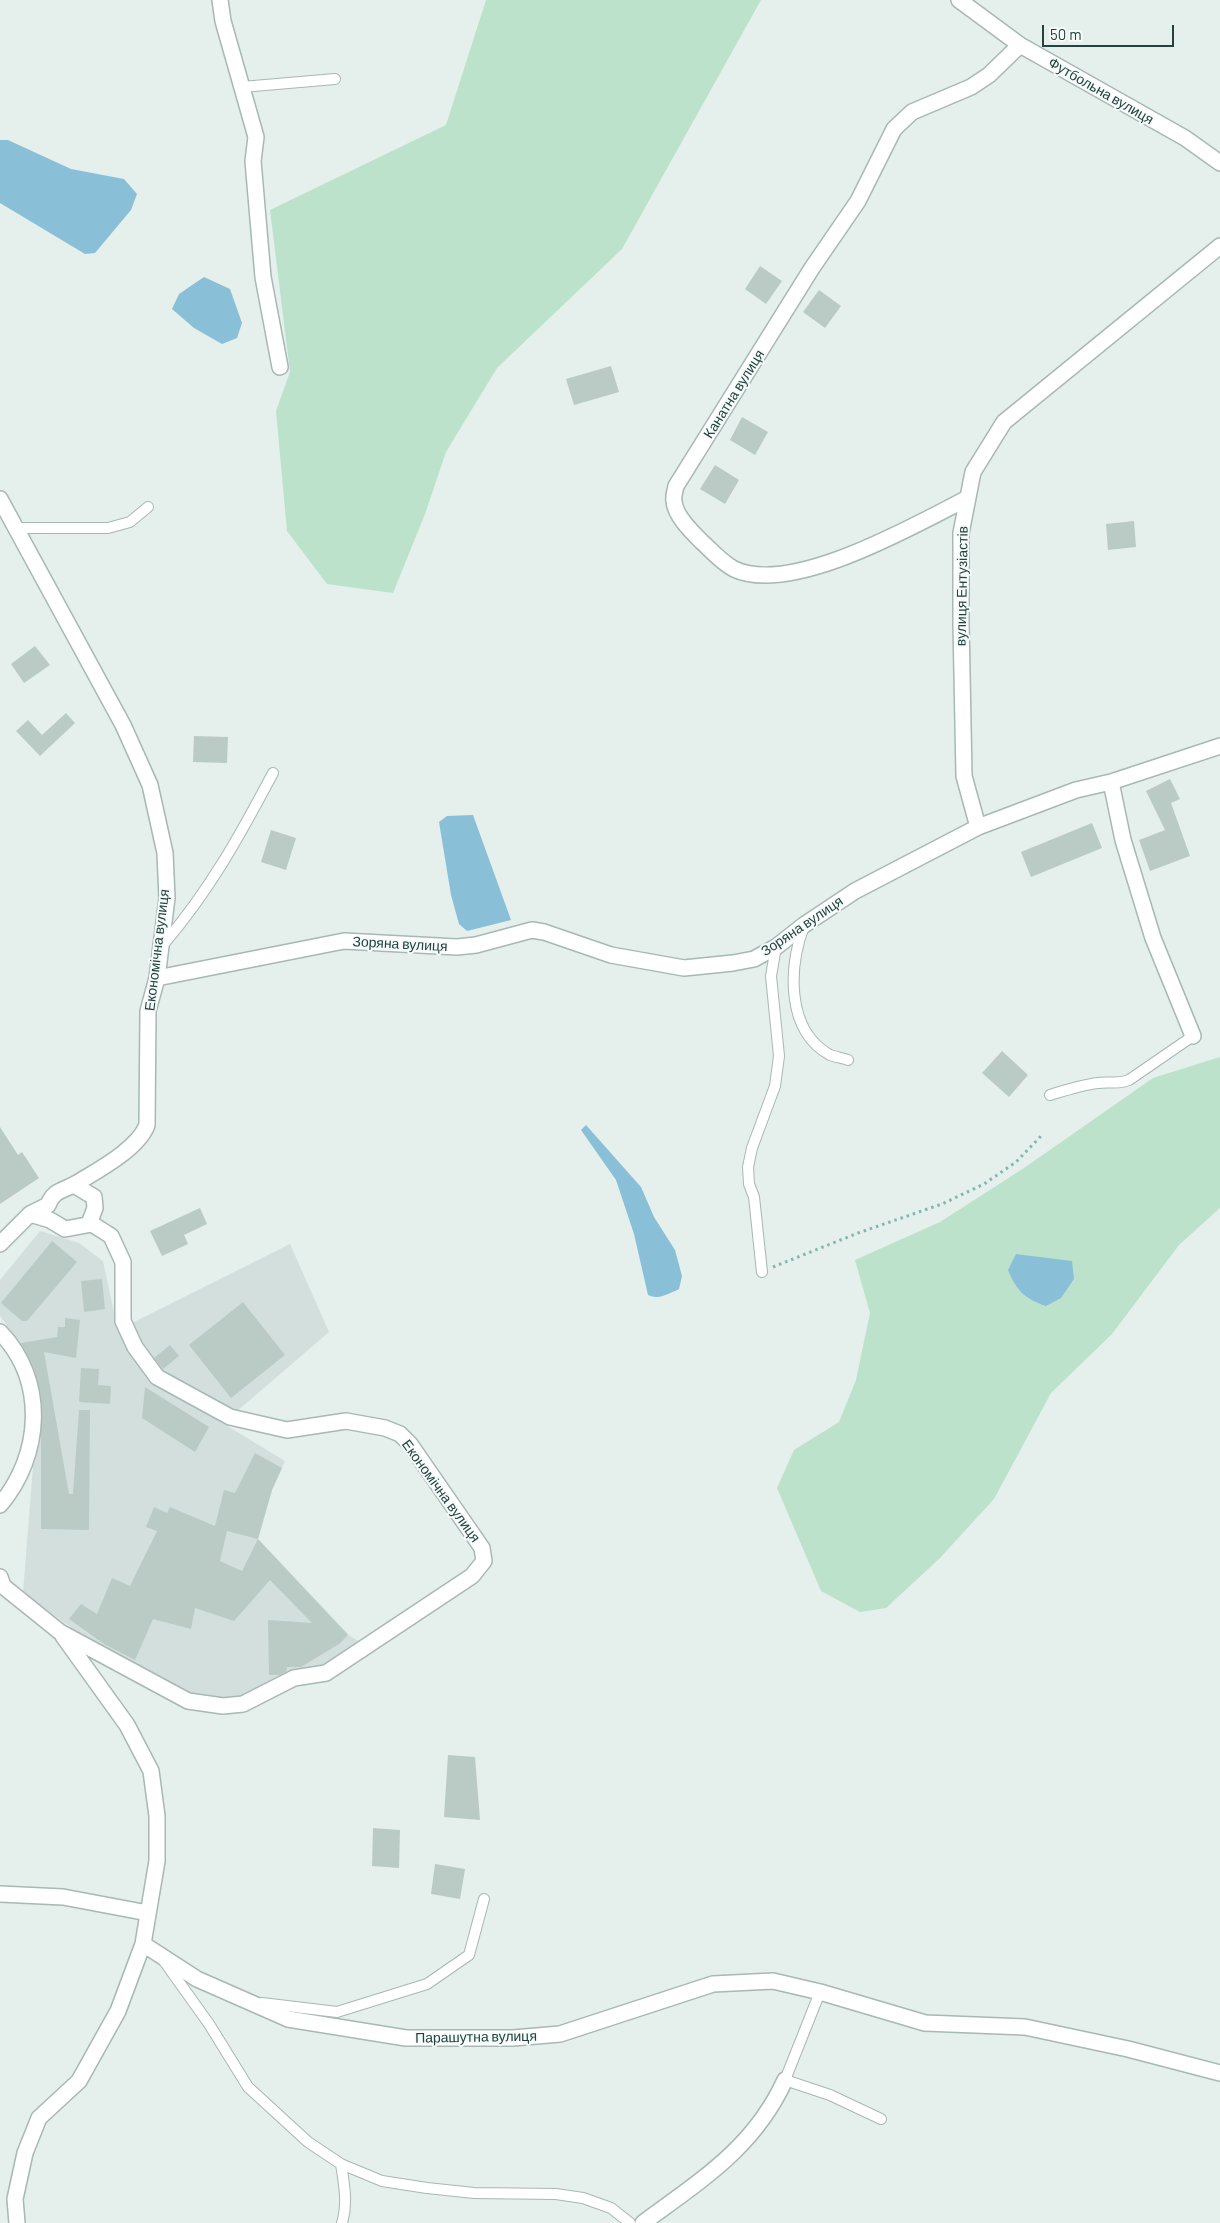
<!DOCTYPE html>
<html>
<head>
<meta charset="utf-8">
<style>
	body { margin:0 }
	#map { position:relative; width:1220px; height:2223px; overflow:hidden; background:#e5efec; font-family:Barlow,sans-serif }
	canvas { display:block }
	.scale { position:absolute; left:1042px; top:25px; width:132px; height:22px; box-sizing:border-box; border:2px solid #224340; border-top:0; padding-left:6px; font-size:15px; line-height:18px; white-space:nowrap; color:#224340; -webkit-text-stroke:4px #f6fbf9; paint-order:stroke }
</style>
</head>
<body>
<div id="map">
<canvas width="1220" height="2223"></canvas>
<div class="scale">50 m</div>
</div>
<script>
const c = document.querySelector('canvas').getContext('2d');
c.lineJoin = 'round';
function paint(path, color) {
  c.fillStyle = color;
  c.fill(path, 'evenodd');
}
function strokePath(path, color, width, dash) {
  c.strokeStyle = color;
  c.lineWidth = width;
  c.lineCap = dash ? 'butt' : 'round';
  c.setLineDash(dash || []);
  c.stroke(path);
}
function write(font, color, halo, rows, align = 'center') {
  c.font = font + ' Barlow,sans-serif';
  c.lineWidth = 4;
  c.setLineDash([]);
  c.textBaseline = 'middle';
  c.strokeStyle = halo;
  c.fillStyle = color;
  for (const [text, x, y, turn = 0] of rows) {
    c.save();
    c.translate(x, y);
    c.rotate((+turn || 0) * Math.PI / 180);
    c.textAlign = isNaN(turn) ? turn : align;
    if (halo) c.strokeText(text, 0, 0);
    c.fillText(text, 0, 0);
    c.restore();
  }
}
const built = new Path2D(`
	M 40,1231 L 79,1243 L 103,1261 L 116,1322 L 148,1378 L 285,1461 L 272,1490 L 258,1539 L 350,1636 L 363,1644 L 258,1698 L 185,1709 L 23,1593 L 36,1429 L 16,1338 L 0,1316 L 0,1280 Z
	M 290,1244 L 329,1332 L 236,1412 L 158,1372 L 128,1325 Z`);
const green = new Path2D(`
	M 486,0 L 761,0 L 622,249 L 497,368 L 446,452 L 425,514 L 393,593 L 327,584 L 287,531 L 276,411 L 290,372 L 270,210 L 446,125 Z
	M 1220,1057 L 1220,1208 L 1179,1245 L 1112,1334 L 1051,1393 L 994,1499 L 940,1558 L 886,1608 L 860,1612 L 821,1591 L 777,1488 L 794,1450 L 839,1422 L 856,1380 L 870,1313 L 855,1260 L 940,1222 L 1024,1168 L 1153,1078 ZM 1016,1254 L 1049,1259 L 1046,1306 Z`);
const water = new Path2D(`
	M 0,140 L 8,140 L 71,169 L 124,179 L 137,194 L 131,210 L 95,253 L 85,254 L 0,203 Z
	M 204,277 L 230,289 L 242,323 L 237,338 L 222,344 L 194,328 L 172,309 L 179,294 Z
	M 473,815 L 511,920 L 467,931 L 459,924 L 451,895 L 439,822 L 447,816 Z
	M 586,1125 L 641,1187 L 654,1217 L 675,1250 L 682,1276 L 679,1289 C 668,1294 659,1300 648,1295 L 634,1234 L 616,1180 L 581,1130 Z
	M 1016,1254 L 1072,1261 L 1074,1279 L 1061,1298 L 1046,1306 C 1025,1299 1016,1290 1008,1270 Z`);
const building = new Path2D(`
	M 760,266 L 782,281 L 766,304 L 745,289 Z
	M 819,290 L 841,306 L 825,328 L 803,312 Z
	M 611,366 L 619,392 L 574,405 L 566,379 Z
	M 742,417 L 768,432 L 755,455 L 730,440 Z
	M 715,465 L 739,480 L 725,504 L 700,489 Z
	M 1134,521 L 1136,547 L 1108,550 L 1106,524 Z
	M 35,646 L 50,665 L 24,683 L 11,664 Z
	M 66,713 L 75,723 L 40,756 L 16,731 L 28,720 L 42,735 Z
	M 194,736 L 228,737 L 227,763 L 193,762 Z
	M 1170,779 L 1180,799 L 1171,803 L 1190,856 L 1150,871 L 1139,840 L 1165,830 L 1146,791 Z
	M 1092,823 L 1102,848 L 1031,877 L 1021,852 Z
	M 271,830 L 296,838 L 286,870 L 261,862 Z
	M 1002,1051 L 1028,1075 L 1009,1097 L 982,1073 Z
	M 0,1127 L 18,1155 L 22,1152 L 39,1178 L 0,1204 Z
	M 200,1208 L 207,1224 L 184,1235 L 188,1244 L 162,1256 L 150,1231 Z
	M 52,1241 L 77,1262 L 27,1321 L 22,1321 L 1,1303 Z
	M 102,1279 L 105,1309 L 84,1312 L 81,1281 Z
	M 243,1302 L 285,1355 L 231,1398 L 189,1345 Z
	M 65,1318 L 80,1320 L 76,1358 L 44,1352 L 69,1494 L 73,1494 L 79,1410 L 90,1410 L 89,1530 L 41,1529 L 41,1394 L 34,1369 L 21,1343 L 57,1337 L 58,1327 L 65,1327 Z
	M 170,1345 L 179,1356 L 163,1369 L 154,1358 Z
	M 81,1368 L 99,1369 L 98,1385 L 111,1386 L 110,1404 L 79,1402 Z
	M 145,1387 L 209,1427 L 195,1452 L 142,1418 Z
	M 255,1453 L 282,1468 L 272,1490 L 258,1539 L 348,1635 L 339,1644 L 301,1667 L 287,1667 L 286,1672 L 280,1675 L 269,1675 L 268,1620 L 312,1623 L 270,1580 L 234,1621 L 195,1608 L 191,1629 L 153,1619 L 135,1660 L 104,1644 L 69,1619 L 81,1604 L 97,1614 L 112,1578 L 130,1586 L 157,1531 L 146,1527 L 154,1507 L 167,1513 L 170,1507 L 215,1526 L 224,1490 L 235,1493 ZM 227,1531 L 258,1539 L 242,1571 L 220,1561 Z
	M 448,1755 L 475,1757 L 480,1820 L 444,1817 Z
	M 373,1828 L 400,1830 L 399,1868 L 372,1866 Z
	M 435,1864 L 465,1869 L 460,1899 L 431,1894 Z`);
const path = new Path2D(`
	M 773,1267 L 858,1233 L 942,1204 L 984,1184 L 1016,1162 L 1041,1136`);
const lane = new Path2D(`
	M 242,87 L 335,79
	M 14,528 L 108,528 L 130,522 L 148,507
	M 804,926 C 789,966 785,1030 830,1055 C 835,1057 843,1058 848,1060
	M 162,946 C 210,890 239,837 273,773
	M 1050,1095 C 1066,1090 1081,1085 1098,1083 C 1111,1081 1116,1085 1129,1080 L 1193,1036
	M 762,1272 L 754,1197 L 749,1184 L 748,1167 L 752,1148 L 775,1086 L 779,1056 L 771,976 L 776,947
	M 164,1961 L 209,2024 L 248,2087 L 308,2142 L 341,2164 L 382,2181 L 427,2188 L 474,2193 L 556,2194 L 583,2198 L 611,2208 L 630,2223
	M 820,1992 L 785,2080 L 830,2095 L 881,2119
	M 262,2003 L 337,2012 L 427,1984 L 469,1955 L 484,1899
	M 341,2164 C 344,2184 348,2203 342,2223`);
const street = new Path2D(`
	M 220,0 L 223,21 L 256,137 L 253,161 L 263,277 L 280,367
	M 959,0 L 1020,45 L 1185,138 L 1220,163
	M 0,499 L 123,725 L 150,785 L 165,853 L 167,898 L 157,978 L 148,1011 L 147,1125 C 138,1149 98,1170 77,1183 C 64,1191 54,1189 48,1205 L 30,1214 L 0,1244
	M 966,499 C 913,526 791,596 734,569 C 721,562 712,551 702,542 C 692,532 675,516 674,501 C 673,497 675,491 676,486 L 812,268 L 858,201 L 894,129 L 912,112 L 971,87 L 989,75 L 1020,45
	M 1111,782 L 1123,840 L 1153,938 L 1193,1036
	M 978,827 L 964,776 L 961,623 L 961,533 L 973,472 L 1004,422 L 1220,246
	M 157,978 L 344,941 L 457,947 L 476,945 L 532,930 L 544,932 L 611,955 L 684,968 L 733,963 L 754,959 L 776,947 L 804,925 L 855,891 L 978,827 L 1076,790 L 1111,782 L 1220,746
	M 74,1185 L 94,1197 L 95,1208 L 90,1221 L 92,1224
	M 30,1214 L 50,1220 L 65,1229 L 92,1224
	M 0,1332 C 47,1381 42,1455 0,1505
	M 0,1577 L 3,1586 L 60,1632 L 188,1701 L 223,1706 L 243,1704 L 294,1678 L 326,1673 L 472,1576 L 484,1561 L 482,1548 L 410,1444 L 400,1434 L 385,1428 L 346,1421 L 287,1430 L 230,1417 L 157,1377 L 135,1347 L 123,1321 L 123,1262 L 111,1236 L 92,1224
	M 0,1894 L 63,1897 L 148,1913
	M 143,1944 L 197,1979 L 288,2019 L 406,2038 L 513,2038 L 560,2034 L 713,1984 L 773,1981 L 820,1992 L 925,2023 L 1025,2027 L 1128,2049 L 1220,2073
	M 17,2223 L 15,2199 L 25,2153 L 39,2118 L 79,2081 L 118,2011 L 143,1944 L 157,1861 L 157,1816 L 151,1771 L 127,1725 L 63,1636
	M 643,2223 C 701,2180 754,2148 785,2080`);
const streetNames = [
	["Футбольна вулиця",1101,91,30],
	["Канатна вулиця",734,394,-58],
	["вулиця Ентузіастів",962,586,-89],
	["Зоряна вулиця",802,926,-34],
	["Зоряна вулиця",400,944,3],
	["Економічна вулиця",157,950,-83],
	["Економічна вулиця",441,1491,54],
	["Парашутна вулиця",476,2037,-1]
];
paint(built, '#d3dfdc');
paint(green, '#bce2cc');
paint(water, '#89c0d8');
paint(building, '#bacbc6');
strokePath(lane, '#a7b8b5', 12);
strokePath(street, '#a7b8b5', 18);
strokePath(path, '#83b6ae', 3, [2.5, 4]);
strokePath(lane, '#fff', 10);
strokePath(street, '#fff', 15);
write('14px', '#224340', '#f6fbf9', streetNames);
</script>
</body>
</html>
